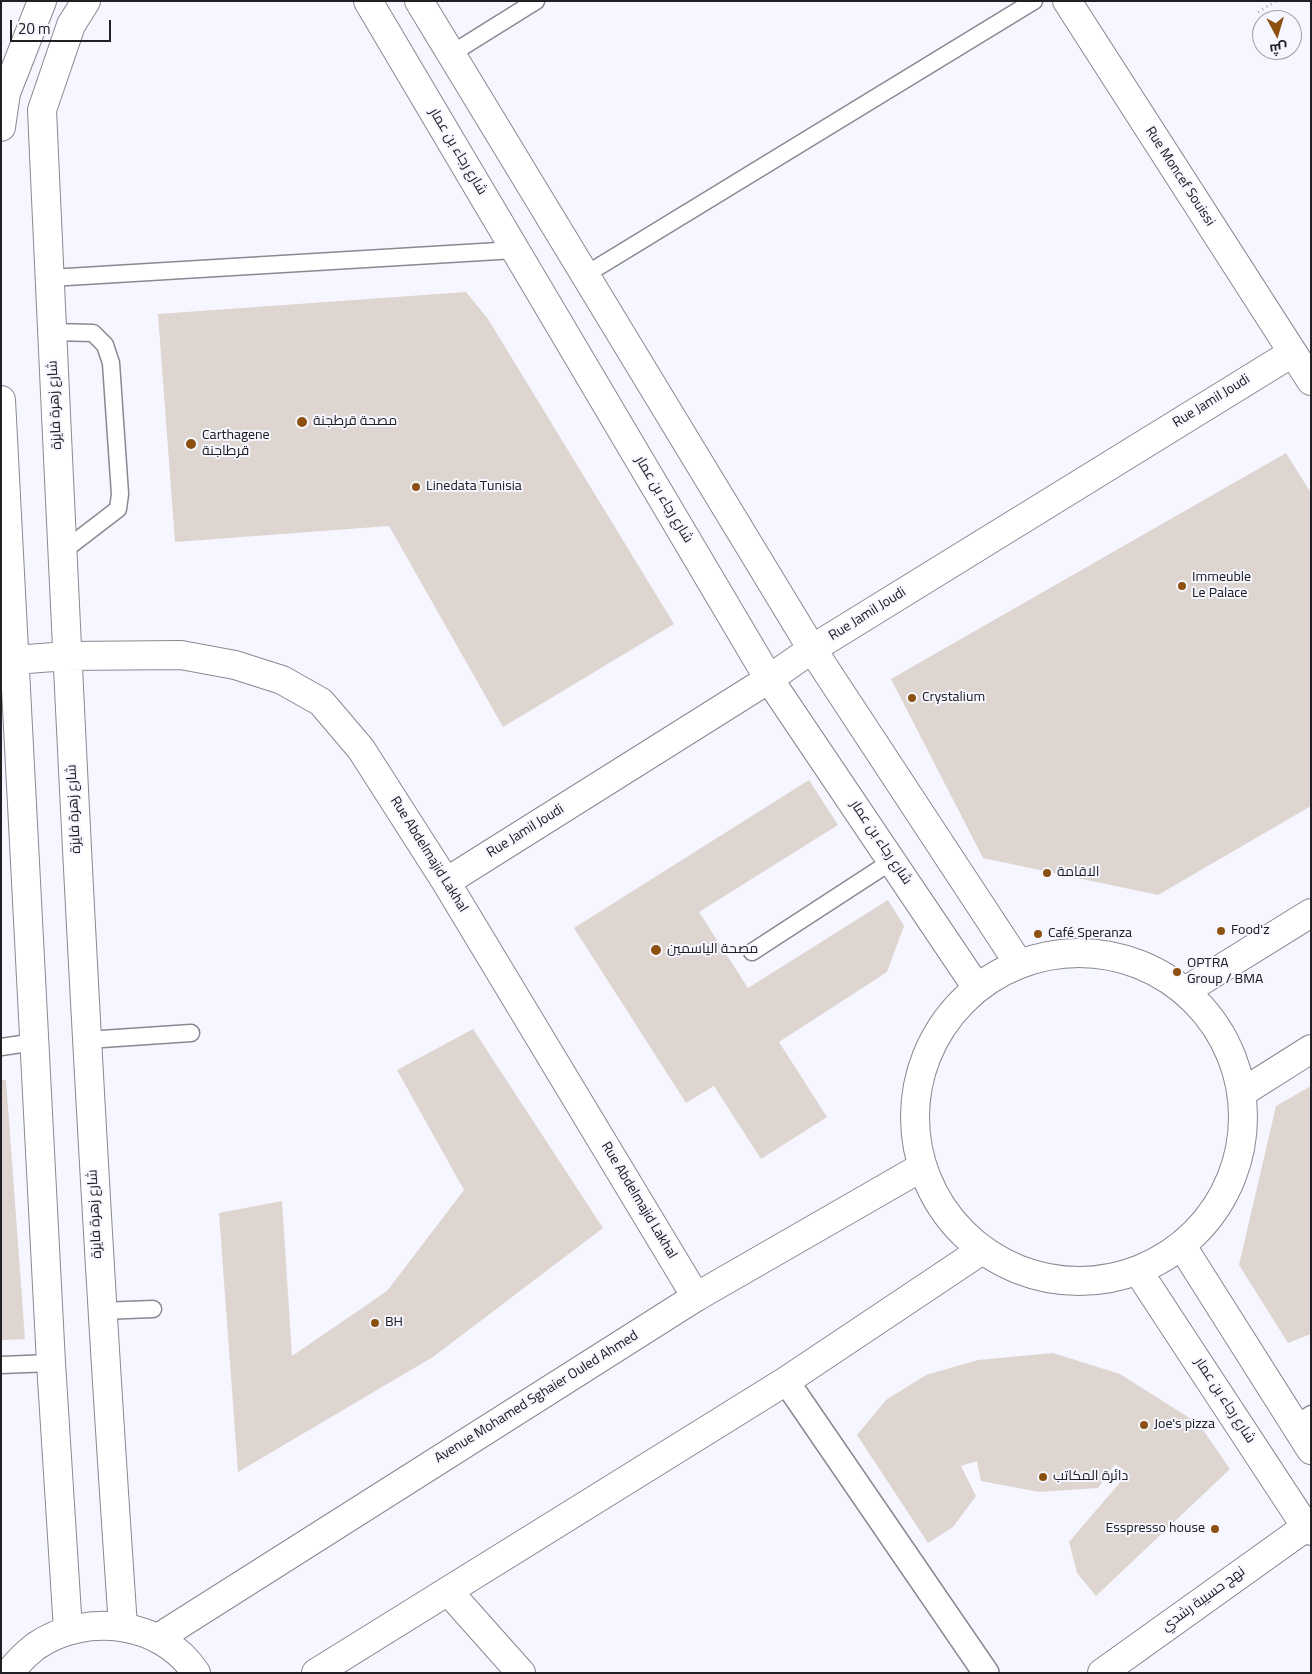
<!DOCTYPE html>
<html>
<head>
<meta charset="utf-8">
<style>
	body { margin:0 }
	#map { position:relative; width:1312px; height:1674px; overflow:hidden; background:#f5f6ff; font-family:Georgia,Cairo,serif }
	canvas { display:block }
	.frame { position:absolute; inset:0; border:2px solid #202024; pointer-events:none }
	.north { position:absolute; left:1252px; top:10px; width:50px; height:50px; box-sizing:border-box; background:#f5f6ff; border:1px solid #a0a0a7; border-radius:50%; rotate:174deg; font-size:14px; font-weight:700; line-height:20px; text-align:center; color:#202024 }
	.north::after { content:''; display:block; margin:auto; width:18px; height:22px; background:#8c5010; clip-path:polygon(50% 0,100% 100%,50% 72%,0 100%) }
	.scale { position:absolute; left:10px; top:20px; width:101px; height:22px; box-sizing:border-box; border:2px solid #202024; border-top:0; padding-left:6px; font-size:15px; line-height:18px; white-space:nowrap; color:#202024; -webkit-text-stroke:4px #f5f6ff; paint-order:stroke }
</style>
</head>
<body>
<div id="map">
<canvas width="1312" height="1674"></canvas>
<div class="frame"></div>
<div class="north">ش</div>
<div class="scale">20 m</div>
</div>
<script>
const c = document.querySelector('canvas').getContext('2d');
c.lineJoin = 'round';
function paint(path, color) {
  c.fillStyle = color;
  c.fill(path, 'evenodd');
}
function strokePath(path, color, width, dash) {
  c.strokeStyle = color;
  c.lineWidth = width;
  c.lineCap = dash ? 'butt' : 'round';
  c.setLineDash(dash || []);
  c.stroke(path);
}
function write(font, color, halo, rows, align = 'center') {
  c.font = font + ' Georgia,Cairo,serif';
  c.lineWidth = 4;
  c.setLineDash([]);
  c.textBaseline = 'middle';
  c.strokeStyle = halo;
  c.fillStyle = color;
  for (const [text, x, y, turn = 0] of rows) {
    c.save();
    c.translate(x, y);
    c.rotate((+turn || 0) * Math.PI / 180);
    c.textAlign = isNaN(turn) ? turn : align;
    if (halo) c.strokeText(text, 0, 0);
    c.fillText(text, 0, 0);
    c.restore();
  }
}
const building = new Path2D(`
	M 466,292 L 488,319 L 674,624 L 503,727 L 389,526 L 175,542 L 158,314 Z
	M 1286,453 L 1311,493 L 1311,806 L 1158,895 L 983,858 L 891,679 Z
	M 809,780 L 838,825 L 699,912 L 748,988 L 888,900 L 904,926 L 887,972 L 779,1042 L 827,1117 L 761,1159 L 714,1086 L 686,1103 L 574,928 Z
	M 473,1029 L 603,1228 L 433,1357 L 238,1472 L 219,1213 L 282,1201 L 292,1356 L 387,1291 L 464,1190 L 397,1070 Z
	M 1,1080 L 6,1080 L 25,1339 L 1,1340 Z
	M 1311,1086 L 1311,1334 L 1288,1343 L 1239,1265 L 1276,1106 Z
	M 1053,1353 L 1120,1374 L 1199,1424 L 1230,1469 L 1096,1596 L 1077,1573 L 1069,1542 L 1128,1473 L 1115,1464 L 1098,1488 L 1039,1492 L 981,1481 L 977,1461 L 961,1466 L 976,1496 L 953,1527 L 928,1543 L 857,1435 L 886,1400 L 926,1375 L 978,1360 Z`);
const path = new Path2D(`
	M 1258,12 L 1276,1`);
const service = new Path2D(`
	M 451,54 L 536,1
	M 585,275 L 1034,1
	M 50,278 L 515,250
	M 52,332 L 93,333 L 105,345 L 111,363 L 120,494 L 118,509 L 62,552
	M 752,952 L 892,861
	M 87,1040 L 191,1033
	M 1,1047 L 35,1042
	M 101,1311 L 153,1309
	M 1,1365 L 51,1363
	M 1293,1425 L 1311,1414`);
const pedestrian = new Path2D(`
	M 786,1381 L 986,1673`);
const minor = new Path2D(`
	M 86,1 L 71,25 L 42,110 C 65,616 88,1121 123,1626
	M 368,1 L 769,679 L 977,988
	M 419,1 L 812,649 L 1019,964
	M 1067,1 L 1311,381
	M 1,127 L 6,93 L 42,1
	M 1,400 L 51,1363 L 68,1630
	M 1,661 L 67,656 L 181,655 L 235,665 L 282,680 L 321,702 L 361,749 L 446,882 L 696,1297
	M 446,882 L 769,679 L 812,649 L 1292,353
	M 1182,1246 L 1311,1450
	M 1138,1271 L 1306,1527 L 1311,1531
	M 448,1591 L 521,1673
	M 1102,1673 L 1306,1527`);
const tertiary = new Path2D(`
	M915 1117a164 164 0 1 1 328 0a164 164 0 1 1-328 0Z
	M 1185,991 L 1311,913
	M 1243,1092 L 1311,1049
	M 158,1638 L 696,1297 L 922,1167
	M 9,1673 C 16,1664 27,1653 36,1646 C 86,1612 162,1621 196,1673
	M 316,1673 L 786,1381 L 982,1250`);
const markers = [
	[302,422,6,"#8c5010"],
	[191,444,6,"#8c5010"],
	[416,487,5,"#8c5010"],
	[1182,586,5,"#8c5010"],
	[912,698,5,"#8c5010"],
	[1047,873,5,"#8c5010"],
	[1221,931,5,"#8c5010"],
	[1038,934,5,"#8c5010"],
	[656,950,6,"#8c5010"],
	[1177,972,5,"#8c5010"],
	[375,1323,5,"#8c5010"],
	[1144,1425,5,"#8c5010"],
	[1043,1477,5,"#8c5010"],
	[1215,1529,5,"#8c5010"]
];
const streetNames = [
	["شارع رجاء بن عمار",457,152,59],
	["Rue Moncef Souissi",1179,177,57],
	["Rue Jamil Joudi",1212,402,-32],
	["شارع زهرة فايزة",56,405,-93],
	["شارع رجاء بن عمار",663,500,59],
	["Rue Jamil Joudi",868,615,-32],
	["شارع زهرة فايزة",75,809,-93],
	["Rue Jamil Joudi",526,832,-32],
	["شارع رجاء بن عمار",880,843,56],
	["Rue Abdelmajid Lakhal",428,855,58],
	["Rue Abdelmajid Lakhal",638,1201,59],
	["شارع زهرة فايزة",96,1214,-93],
	["Avenue Mohamed Sghaier Ouled Ahmed",537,1398,-32],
	["شارع رجاء بن عمار",1224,1401,57],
	["نهج حسيبة رشدي",1204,1600,-36]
];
const poiNames = [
	["مصحة قرطجنة",313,422],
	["Carthagene",202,436],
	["قرطاجنة",202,452],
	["Linedata Tunisia",426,487],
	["Immeuble",1192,578],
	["Le Palace",1192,594],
	["Crystalium",922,698],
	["الاقامة",1057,873],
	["Food'z",1231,931],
	["Café Speranza",1048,934],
	["مصحة الياسمين",667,950],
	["OPTRA",1187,964],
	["Group / BMA",1187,980],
	["BH",385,1323],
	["Joe's pizza",1154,1425],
	["دائرة المكاتب",1053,1477],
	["Esspresso house",1205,1529,"right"]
];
paint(building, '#ded5d0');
strokePath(service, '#888991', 19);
strokePath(pedestrian, '#888991', 28);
strokePath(minor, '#888991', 30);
strokePath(tertiary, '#888991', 30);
strokePath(path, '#a9a9b1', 3, [1, 4]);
strokePath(service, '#fff', 16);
strokePath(pedestrian, '#fff', 25);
strokePath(minor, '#fff', 28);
strokePath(tertiary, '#fff', 28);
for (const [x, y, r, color] of markers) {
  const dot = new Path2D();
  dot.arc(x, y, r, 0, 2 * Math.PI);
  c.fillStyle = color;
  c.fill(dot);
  strokePath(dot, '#f5f6ff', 2);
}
write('14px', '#202024', '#f5f6ff', streetNames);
write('14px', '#202024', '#f5f6ff', poiNames, 'left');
</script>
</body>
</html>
